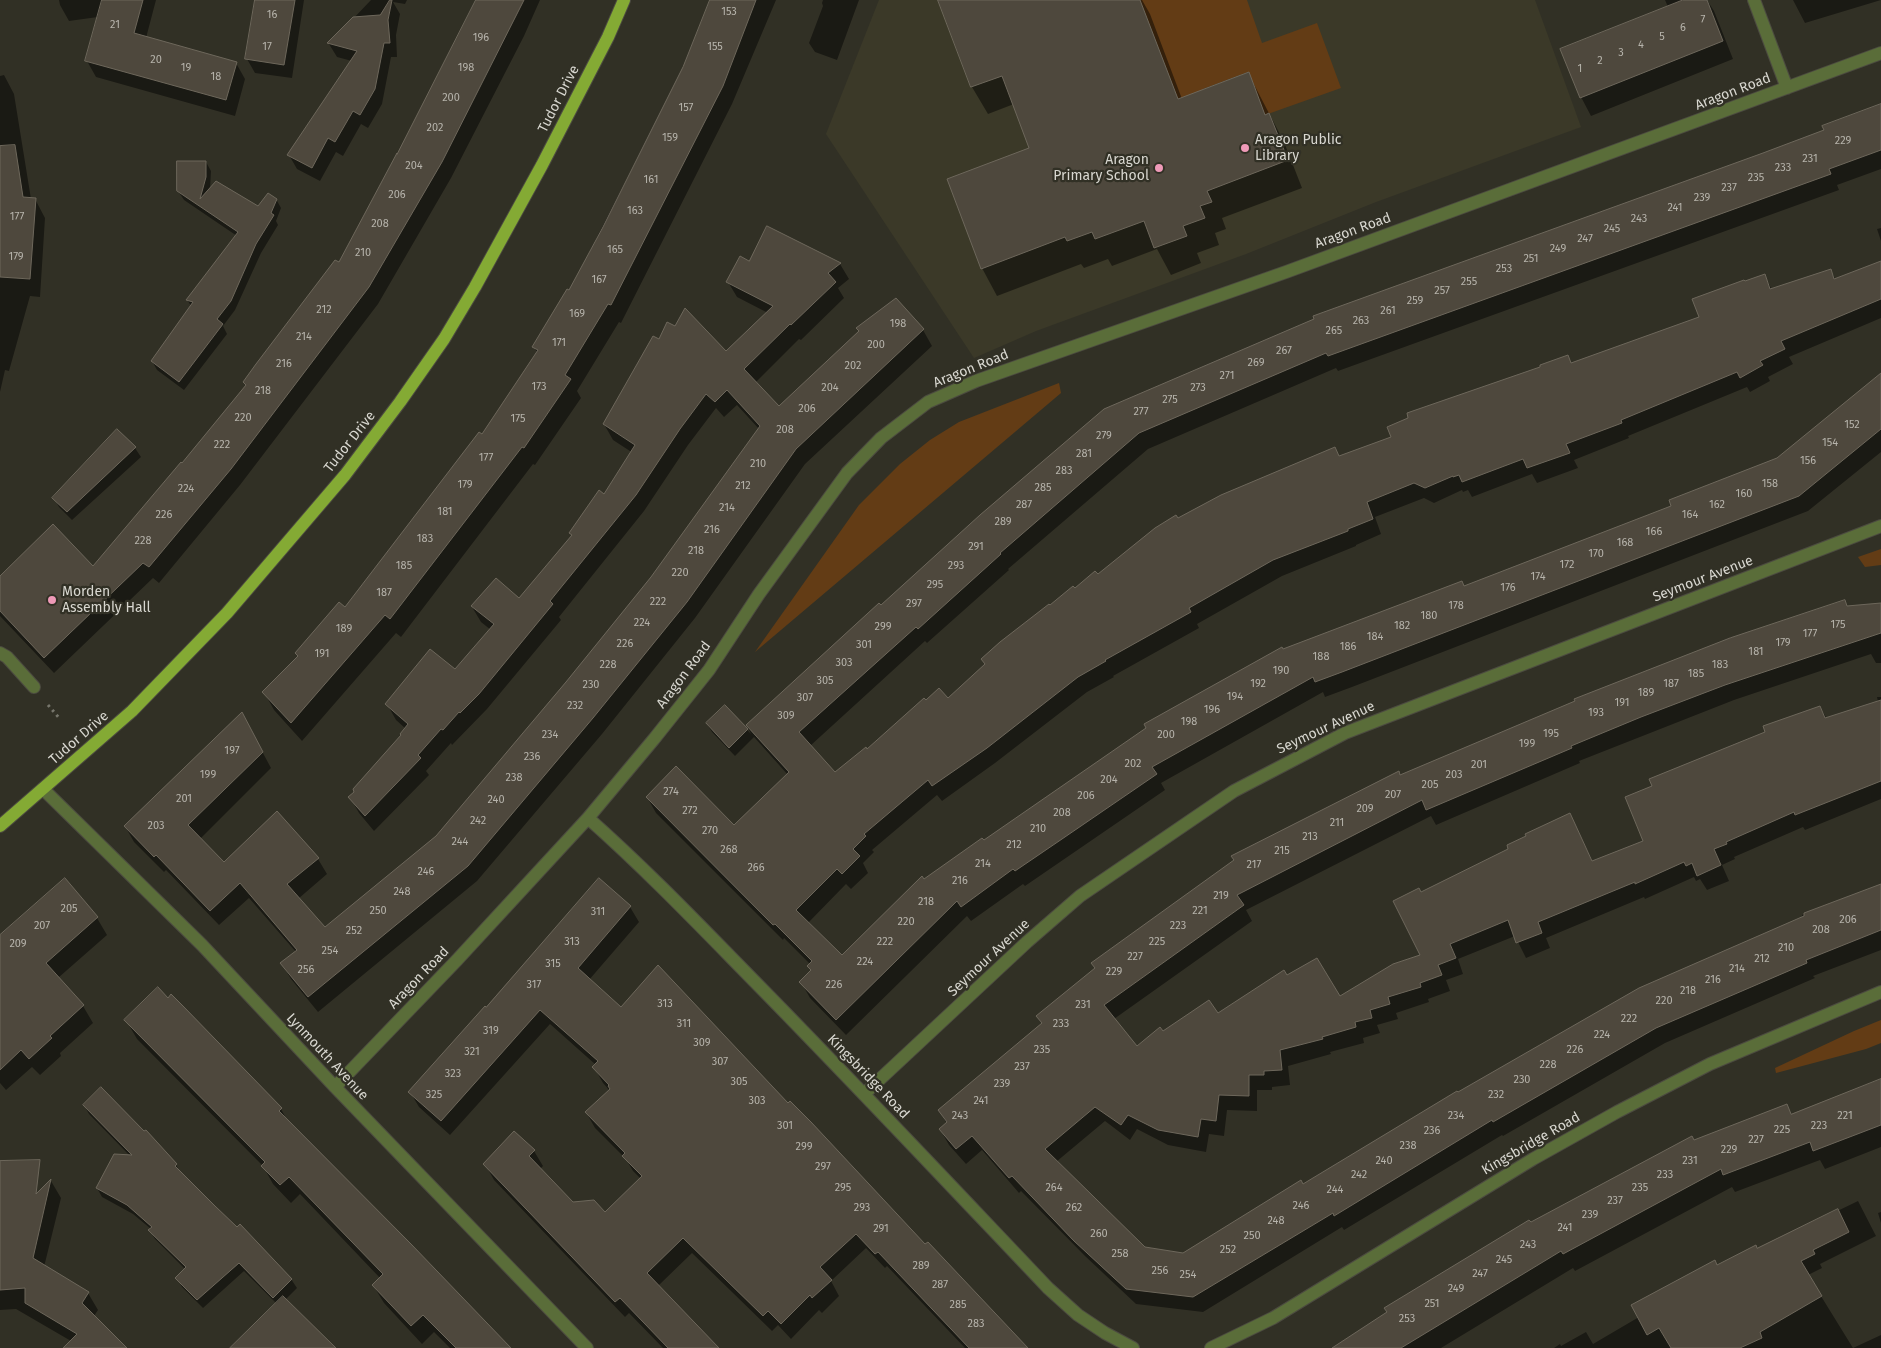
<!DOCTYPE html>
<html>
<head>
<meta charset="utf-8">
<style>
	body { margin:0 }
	canvas { display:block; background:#313025 }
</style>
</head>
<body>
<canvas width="1881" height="1348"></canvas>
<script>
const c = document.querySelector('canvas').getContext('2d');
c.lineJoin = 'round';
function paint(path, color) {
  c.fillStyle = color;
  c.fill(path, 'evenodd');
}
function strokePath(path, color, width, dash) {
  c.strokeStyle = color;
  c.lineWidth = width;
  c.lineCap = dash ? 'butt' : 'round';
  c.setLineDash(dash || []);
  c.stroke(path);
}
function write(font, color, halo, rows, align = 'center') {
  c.font = font + ' "Fira Sans",sans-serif';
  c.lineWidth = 4.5;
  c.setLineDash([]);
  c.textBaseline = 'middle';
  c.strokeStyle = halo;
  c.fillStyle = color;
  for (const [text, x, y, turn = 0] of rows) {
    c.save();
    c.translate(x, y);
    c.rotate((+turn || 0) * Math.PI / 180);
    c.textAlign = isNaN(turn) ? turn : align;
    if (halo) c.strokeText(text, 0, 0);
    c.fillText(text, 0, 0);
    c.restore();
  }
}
const built = new Path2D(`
	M 879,0 L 1535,0 L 1581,127 L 1376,202 L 1246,254 L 1036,331 L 974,358 L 826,134 Z`);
const green = new Path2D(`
	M 1140,0 L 1247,0 L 1262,43 L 1317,23 L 1341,88 L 1265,115 L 1248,72 L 1203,89 L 1207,100 L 1189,130 Z
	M 1059,383 L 1061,393 L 755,652 L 859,505 L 900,464 L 930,440 L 959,422 Z
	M 1881,549 L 1881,565 L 1865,567 L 1858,557 Z
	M 1881,1020 L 1881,1043 L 1866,1049 L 1776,1073 L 1775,1068 L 1854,1031 Z`);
const shadow = new Path2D(`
	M 59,0 L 156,0 L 146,38 L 236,63 L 245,79 L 235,116 L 96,77 L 87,61 L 98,17 L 69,21 L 60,5 Z
	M 256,0 L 304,0 L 292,78 L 255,73 L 247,59 Z
	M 371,0 L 407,0 L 405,4 L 393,2 L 400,14 L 396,35 L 397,57 L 391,57 L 382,104 L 368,128 L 361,124 L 343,156 L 336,152 L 320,181 L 297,169 L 289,155 L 352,61 L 337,57 L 329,44 Z
	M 478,0 L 540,0 L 524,36 L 451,178 L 378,304 L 240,485 L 159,583 L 153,578 L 54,673 L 0,616 L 0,578 L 93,568 L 182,465 L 247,386 L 340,263 Z
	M 711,0 L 776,0 L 732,104 L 621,323 L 619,322 L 577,391 L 581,398 L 535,465 L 533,464 L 401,637 L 396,633 L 302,741 L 274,710 L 264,692 L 345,609 L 482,436 L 537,352 L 534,347 L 569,292 L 684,67 Z
	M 823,0 L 859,0 L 837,60 L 815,52 L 809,43 L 823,6 L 822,3 Z
	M 939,0 L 1142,0 L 1150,14 L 1182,99 L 1248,73 L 1284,142 L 1302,188 L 1222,218 L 1226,229 L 1215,233 L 1219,245 L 1197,253 L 1201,263 L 1171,275 L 1157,249 L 1112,266 L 1108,259 L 1084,268 L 1081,264 L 997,296 L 982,268 L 1030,149 L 1014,104 L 988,114 L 972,87 Z
	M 1665,0 L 1707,0 L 1714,11 L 1733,59 L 1591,116 L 1581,97 L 1668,7 Z
	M 1793,0 L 1881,0 L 1805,23 Z
	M 4,75 L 14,94 L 31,199 L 35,199 L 45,218 L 40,297 L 30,296 L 9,371 L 5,370 L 0,392 L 0,76 Z
	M 1881,105 L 1881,169 L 1837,185 L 1839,190 L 1338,371 L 1336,368 L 1148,449 L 1008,569 L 1009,570 L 927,643 L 925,641 L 810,746 L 835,774 L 926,702 L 948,700 L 1050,607 L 1098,576 L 1177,519 L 1393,437 L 1571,364 L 1701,317 L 1745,283 L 1765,276 L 1772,290 L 1830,270 L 1836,280 L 1881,262 L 1881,318 L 1789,357 L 1793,364 L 1768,377 L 1770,381 L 1750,392 L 1747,387 L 1628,436 L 1629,438 L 1574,460 L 1578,468 L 1537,483 L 1532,474 L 1472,497 L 1468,490 L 1463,492 L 1462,490 L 1434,503 L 1424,498 L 1375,517 L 1381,534 L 1356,545 L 1356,546 L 1282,576 L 1197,624 L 1199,628 L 1113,676 L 1114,677 L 1087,692 L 995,763 L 942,801 L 937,795 L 872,850 L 874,852 L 863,863 L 868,873 L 851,889 L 846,884 L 808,923 L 842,956 L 924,881 L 1283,650 L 1464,587 L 1672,506 L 1777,459 L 1881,378 L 1881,452 L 1808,511 L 1352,687 L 1325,697 L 1323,692 L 1161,783 L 1165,790 L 1025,886 L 1023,884 L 971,921 L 967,916 L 846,1035 L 810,998 L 801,982 L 812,971 L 810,964 L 784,938 L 783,940 L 656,813 L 647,797 L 734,826 L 788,775 L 754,737 L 735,756 L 712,732 L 707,724 L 725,706 L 751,734 L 747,726 L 981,516 L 1315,319 L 1314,316 L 1825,131 Z
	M 206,162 L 211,171 L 210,190 L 258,208 L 276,199 L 281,208 L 276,221 L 278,225 L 261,253 L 235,310 L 223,326 L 227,334 L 184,390 L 157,370 L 152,361 L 191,306 L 188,301 L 237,236 L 184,200 L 178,191 Z
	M 768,227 L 840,264 L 849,279 L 838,288 L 844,298 L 801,340 L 799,339 L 755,383 L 779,407 L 896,300 L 923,330 L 932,346 L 805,464 L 695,618 L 602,734 L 477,881 L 318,1012 L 291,979 L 282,964 L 296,952 L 249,898 L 219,925 L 166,870 L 164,872 L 134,842 L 125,826 L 250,729 L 271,768 L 200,839 L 224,864 L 318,859 L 327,874 L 298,899 L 324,929 L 437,837 L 567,683 L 652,578 L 759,429 L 737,405 L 724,417 L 716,408 L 688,445 L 644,511 L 559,617 L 561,620 L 487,709 L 452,745 L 451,743 L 426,771 L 429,775 L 374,831 L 359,813 L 350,797 L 406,729 L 396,720 L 387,704 L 455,671 L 491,630 L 481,622 L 472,607 L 519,600 L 572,536 L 570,533 L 605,496 L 633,453 L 613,440 L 604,424 L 726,353 L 768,313 L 737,297 L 728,282 L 749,263 Z
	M 1881,228 L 1881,241 L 1877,229 Z
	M 117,430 L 135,448 L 141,457 L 72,520 L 59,507 L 54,498 Z
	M 1881,604 L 1881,663 L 1876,663 L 1871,654 L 1734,700 L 1579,761 L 1580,763 L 1436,825 L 1431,816 L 1246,910 L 1252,921 L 1114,1019 L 1137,1048 L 1163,1032 L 1218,1015 L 1286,976 L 1339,997 L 1422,956 L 1421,893 L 1510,849 L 1570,815 L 1593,862 L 1644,841 L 1654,787 L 1820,707 L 1827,719 L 1878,702 L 1877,697 L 1881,697 L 1881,799 L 1805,830 L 1803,827 L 1734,857 L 1735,859 L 1722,865 L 1729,881 L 1707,890 L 1700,879 L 1696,881 L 1694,877 L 1645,899 L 1644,897 L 1546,938 L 1550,948 L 1526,958 L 1515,936 L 1458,959 L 1463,974 L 1446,980 L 1450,991 L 1428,999 L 1429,1002 L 1396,1013 L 1398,1019 L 1377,1025 L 1380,1033 L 1363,1038 L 1364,1043 L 1330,1052 L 1331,1054 L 1288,1066 L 1290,1085 L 1272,1087 L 1272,1090 L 1257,1090 L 1257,1111 L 1227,1110 L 1224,1136 L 1209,1134 L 1206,1152 L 1168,1145 L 1137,1129 L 1130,1140 L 1105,1121 L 1056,1162 L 1145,1249 L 1183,1254 L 1457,1094 L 1803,918 L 1802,915 L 1881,885 L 1881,950 L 1813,976 L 1815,978 L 1665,1043 L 1503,1136 L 1502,1135 L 1344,1230 L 1342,1227 L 1203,1312 L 1136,1304 L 1085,1256 L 1021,1191 L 1019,1193 L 982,1150 L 966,1164 L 949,1145 L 940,1129 L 947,1124 L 939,1110 L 1042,1024 L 1038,1017 L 1400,776 L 1848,608 Z
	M 64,880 L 97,918 L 107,935 L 58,978 L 83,1006 L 93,1023 L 60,1053 L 61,1056 L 40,1075 L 32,1067 L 6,1090 L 0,1083 L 0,936 Z
	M 630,907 L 639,922 L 589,980 L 621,1008 L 788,1105 L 925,1246 L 1028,1348 L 965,1348 L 887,1266 L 885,1268 L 866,1248 L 831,1281 L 839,1296 L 822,1313 L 819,1310 L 791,1339 L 778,1325 L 772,1331 L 692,1253 L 658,1286 L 718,1348 L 663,1348 L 629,1313 L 625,1317 L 494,1180 L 485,1164 L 534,1151 L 543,1166 L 540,1169 L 573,1203 L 604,1214 L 641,1179 L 633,1171 L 626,1159 L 595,1128 L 586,1112 L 610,1091 L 603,1083 L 594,1067 L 596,1065 L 550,1024 L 450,1135 L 419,1107 L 410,1092 Z
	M 126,1020 L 281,1109 L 288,1122 L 509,1348 L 450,1348 L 434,1332 L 422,1344 L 384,1303 L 373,1285 L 380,1278 L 300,1194 L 291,1203 L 273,1184 L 263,1166 L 137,1039 Z
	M 1881,1084 L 1881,1147 L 1825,1169 L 1820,1160 L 1735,1192 L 1732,1187 L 1575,1271 L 1573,1268 L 1441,1348 L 1334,1348 L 1530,1224 L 1694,1141 L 1787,1106 L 1792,1115 Z
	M 84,1105 L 176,1165 L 180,1172 L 214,1206 L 291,1279 L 297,1288 L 285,1300 L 335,1348 L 268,1348 L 277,1304 L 244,1271 L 203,1308 L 182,1287 L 177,1278 L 185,1269 L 155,1239 L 150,1231 L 151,1229 L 133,1214 L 102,1197 L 97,1188 L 131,1157 L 89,1114 Z
	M 51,1181 L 61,1198 L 44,1267 L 88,1293 L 98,1310 L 94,1316 L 126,1348 L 75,1348 L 71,1341 L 16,1309 L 0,1310 L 0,1225 L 11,1221 Z
	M 1858,1201 L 1876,1236 L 1820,1264 L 1822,1268 L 1808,1275 L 1853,1348 L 1881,1335 L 1881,1348 L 1554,1348 L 1560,1344 L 1561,1346 L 1586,1332 L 1593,1344 L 1639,1317 L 1717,1266 L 1757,1250 Z
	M 1881,1212 L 1881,1223 L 1878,1213 Z`);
const building = new Path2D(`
	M 102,0 L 143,0 L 134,33 L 237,62 L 226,100 L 85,61 Z
	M 255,0 L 295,0 L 284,65 L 245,59 Z
	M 390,0 L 392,0 L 388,20 L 390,43 L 384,43 L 375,89 L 360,115 L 353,111 L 335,142 L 328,138 L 312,168 L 287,155 L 357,51 L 327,43 L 353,17 L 380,15 Z
	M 476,0 L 524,0 L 442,162 L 369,287 L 231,469 L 149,567 L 143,563 L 44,658 L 0,611 L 0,576 L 53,524 L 93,566 L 181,462 L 182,463 L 246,385 L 243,382 L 256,364 L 335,260 L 339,262 L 397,153 L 397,154 Z
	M 710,0 L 756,0 L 723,86 L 611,305 L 608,304 L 565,375 L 571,379 L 524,448 L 522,447 L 390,619 L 385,615 L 291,723 L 262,692 L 298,656 L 295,653 L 339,602 L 345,607 L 479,432 L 482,434 L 538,350 L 532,347 L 567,289 L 569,290 L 603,227 L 683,67 Z
	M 938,0 L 1140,0 L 1178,99 L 1249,72 L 1265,115 L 1269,113 L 1288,160 L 1207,191 L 1212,202 L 1200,206 L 1205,218 L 1183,226 L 1187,236 L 1154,248 L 1144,221 L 1095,239 L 1092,232 L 1067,241 L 1065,237 L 981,269 L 947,179 L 1029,148 L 1002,76 L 971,87 Z
	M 1683,0 L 1707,0 L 1723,41 L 1580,98 L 1560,49 Z
	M 1881,104 L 1881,150 L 1829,169 L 1831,174 L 1328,356 L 1326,353 L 1139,433 L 1000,553 L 1001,554 L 918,629 L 916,627 L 799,732 L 835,772 L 866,747 L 867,749 L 924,698 L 926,700 L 939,688 L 948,698 L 985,664 L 981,659 L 1000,642 L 1049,604 L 1050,605 L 1073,586 L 1075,588 L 1095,571 L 1098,574 L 1155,528 L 1176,515 L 1178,518 L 1221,495 L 1335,447 L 1339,456 L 1391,437 L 1387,427 L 1408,418 L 1407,413 L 1540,367 L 1540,365 L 1568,355 L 1571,363 L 1699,317 L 1692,299 L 1744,280 L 1745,281 L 1765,274 L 1770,289 L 1831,269 L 1834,279 L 1881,261 L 1881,299 L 1781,341 L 1785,349 L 1760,361 L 1763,365 L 1740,378 L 1737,372 L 1621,420 L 1622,423 L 1566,444 L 1570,453 L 1527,468 L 1523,459 L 1462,482 L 1459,475 L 1453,477 L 1453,476 L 1425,488 L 1414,483 L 1367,502 L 1373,519 L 1348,529 L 1348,531 L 1273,560 L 1189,608 L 1191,612 L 1105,660 L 1106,661 L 1078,677 L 987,748 L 932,786 L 928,780 L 864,834 L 866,836 L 853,849 L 860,856 L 842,874 L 837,869 L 796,910 L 842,955 L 922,876 L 924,879 L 982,838 L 984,840 L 1146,728 L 1144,724 L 1282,647 L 1283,649 L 1462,581 L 1464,586 L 1671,506 L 1669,500 L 1777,458 L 1881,373 L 1881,429 L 1799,496 L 1342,672 L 1315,682 L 1313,677 L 1152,767 L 1157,774 L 1062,839 L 1015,871 L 1013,869 L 961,907 L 957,901 L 836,1020 L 799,982 L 811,970 L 807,966 L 812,961 L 775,924 L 773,925 L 646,797 L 676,766 L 734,825 L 789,772 L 746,725 L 879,603 L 881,605 L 980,515 L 1104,409 L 1314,319 L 1313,316 L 1763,153 L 1824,130 L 1822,126 Z
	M 15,145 L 23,197 L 36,198 L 30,279 L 0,277 L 0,146 Z
	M 177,161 L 206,161 L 206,177 L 200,199 L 216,181 L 258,206 L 268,193 L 277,199 L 271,213 L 274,215 L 256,244 L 231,301 L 217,319 L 223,324 L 179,382 L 151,361 L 193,302 L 186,300 L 238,232 L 177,191 Z
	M 767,226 L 841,263 L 828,273 L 836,282 L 791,325 L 790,324 L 744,369 L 779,406 L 859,331 L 856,328 L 896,298 L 924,329 L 796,449 L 687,602 L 593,718 L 468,866 L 308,997 L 280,963 L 297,950 L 240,883 L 210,911 L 156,855 L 154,857 L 124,826 L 242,712 L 263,752 L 188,825 L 224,862 L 277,811 L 319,858 L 287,884 L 325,927 L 436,836 L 566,682 L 651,577 L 760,426 L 727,390 L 715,402 L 706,394 L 680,429 L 636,495 L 550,601 L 553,604 L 479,694 L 460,713 L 459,712 L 443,730 L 441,729 L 418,755 L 421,758 L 365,816 L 348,797 L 354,792 L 353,789 L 401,735 L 400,734 L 408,724 L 385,704 L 430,649 L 455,669 L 494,624 L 471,606 L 496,578 L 519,598 L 572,535 L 569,533 L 599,490 L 604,494 L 635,445 L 603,424 L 653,336 L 659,339 L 667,322 L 675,326 L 685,308 L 726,351 L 773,306 L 726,282 L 740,256 L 749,261 Z
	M 117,429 L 136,447 L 67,512 L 52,498 Z
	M 1845,600 L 1847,606 L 1881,603 L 1881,633 L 1725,685 L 1641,717 L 1571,746 L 1572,748 L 1426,810 L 1422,800 L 1237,895 L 1244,905 L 1104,1005 L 1137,1046 L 1160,1027 L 1163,1031 L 1209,1000 L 1218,1013 L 1284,970 L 1287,975 L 1317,958 L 1340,996 L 1393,964 L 1420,955 L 1393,901 L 1419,888 L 1421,892 L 1508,849 L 1507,845 L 1526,836 L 1525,834 L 1570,813 L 1592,861 L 1643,841 L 1625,797 L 1652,786 L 1649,779 L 1765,732 L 1763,726 L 1820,706 L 1825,718 L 1881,700 L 1881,781 L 1795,815 L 1794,812 L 1726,842 L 1727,844 L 1714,849 L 1721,865 L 1697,876 L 1692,863 L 1686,866 L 1684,862 L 1635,884 L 1635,882 L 1538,922 L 1542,933 L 1516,943 L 1508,920 L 1450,944 L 1456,958 L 1438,965 L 1442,975 L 1420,983 L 1421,987 L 1388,997 L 1390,1004 L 1370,1010 L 1372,1018 L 1355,1022 L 1356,1027 L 1322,1037 L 1323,1039 L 1280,1050 L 1282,1070 L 1264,1071 L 1264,1075 L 1249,1075 L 1249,1096 L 1219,1095 L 1216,1121 L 1201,1119 L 1198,1137 L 1158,1130 L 1128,1115 L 1121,1125 L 1095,1107 L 1045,1149 L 1145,1247 L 1183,1253 L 1301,1180 L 1303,1184 L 1457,1091 L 1458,1092 L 1639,988 L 1804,916 L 1804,913 L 1881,884 L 1881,930 L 1806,960 L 1807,963 L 1656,1028 L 1493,1122 L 1492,1120 L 1334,1216 L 1333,1213 L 1193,1297 L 1126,1289 L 1074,1241 L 1012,1176 L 1009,1178 L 972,1136 L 956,1149 L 939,1129 L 947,1122 L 938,1110 L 1042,1023 L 1036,1016 L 1095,968 L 1091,963 L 1234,860 L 1231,856 L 1399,771 L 1400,775 L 1575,701 L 1574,699 L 1730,638 Z
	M 725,705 L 748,729 L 729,748 L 706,723 Z
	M 65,878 L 98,917 L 46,963 L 84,1005 L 50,1036 L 52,1038 L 29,1059 L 21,1050 L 0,1070 L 0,935 Z
	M 599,878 L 631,906 L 578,968 L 621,1007 L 658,965 L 788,1103 L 790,1101 L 811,1122 L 925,1244 L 928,1242 L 1028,1348 L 969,1348 L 878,1252 L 875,1254 L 856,1234 L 820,1267 L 832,1280 L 812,1298 L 810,1295 L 781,1324 L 768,1311 L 763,1316 L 683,1238 L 647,1273 L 719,1348 L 668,1348 L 620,1298 L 615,1302 L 483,1164 L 514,1131 L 535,1150 L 529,1156 L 573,1202 L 594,1200 L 605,1212 L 642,1176 L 622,1156 L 625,1153 L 585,1112 L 610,1089 L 608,1086 L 609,1085 L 592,1067 L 598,1061 L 540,1010 L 441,1121 L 408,1092 L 485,1006 L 486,1007 Z
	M 158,987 L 168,998 L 171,994 L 183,1006 L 282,1108 L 279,1111 L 411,1244 L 511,1348 L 456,1348 L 423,1315 L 411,1326 L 372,1285 L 383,1274 L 289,1177 L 280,1185 L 261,1166 L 265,1162 L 124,1020 Z
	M 1881,1079 L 1881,1125 L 1813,1151 L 1810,1142 L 1723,1175 L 1721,1169 L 1563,1254 L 1561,1251 L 1401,1348 L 1332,1348 L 1387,1312 L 1384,1308 L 1529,1220 L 1531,1222 L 1692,1136 L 1694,1140 L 1787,1104 L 1791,1114 Z
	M 101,1087 L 144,1131 L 146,1130 L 177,1164 L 175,1166 L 215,1206 L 237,1227 L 240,1224 L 292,1279 L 273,1298 L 239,1263 L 197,1300 L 175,1278 L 186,1267 L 148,1230 L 152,1227 L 127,1205 L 96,1188 L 114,1154 L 132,1155 L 83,1105 Z
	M 40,1160 L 36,1194 L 51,1179 L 33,1258 L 89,1292 L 82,1303 L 127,1348 L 63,1348 L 77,1334 L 25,1303 L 25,1288 L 0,1290 L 0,1161 Z
	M 1838,1209 L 1849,1232 L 1813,1250 L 1815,1254 L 1801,1261 L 1822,1296 L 1760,1332 L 1762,1338 L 1740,1348 L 1671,1348 L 1659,1328 L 1647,1335 L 1631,1305 L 1715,1260 L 1717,1265 L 1756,1245 L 1757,1248 Z
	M 283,1296 L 336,1348 L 230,1348 Z`);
const path = new Path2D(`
	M 48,705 L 60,719`);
const minor = new Path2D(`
	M 1754,0 L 1787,88
	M 0,653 L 7,657 L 34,687
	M 43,789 L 202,945 L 335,1087 L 587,1348
	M 588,818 C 649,872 705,931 763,990 C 859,1088 953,1188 1048,1288 L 1078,1315 L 1105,1333 L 1133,1348
	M 335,1087 L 457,960 L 588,818 L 654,739 L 709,670 L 759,594 L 847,473 L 881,438 L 928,402 L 976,381 L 1286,272 L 1881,53
	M 864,1094 L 1027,942 L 1080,896 L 1234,791 L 1345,733 L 1881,526
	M 1211,1348 L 1273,1318 L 1533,1159 L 1617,1112 L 1710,1064 L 1881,992`);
const major = new Path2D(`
	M 0,826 L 132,711 L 227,613 L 345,475 L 400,402 L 444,339 L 475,287 L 542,165 L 608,37 L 624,0`);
const markers = [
	[1245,148,5,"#ef9ab8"],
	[1159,168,5,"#ef9ab8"],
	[52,600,5,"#ef9ab8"]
];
const numberNames = [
	["153",729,12],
	["16",272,15],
	["7",1703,20],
	["21",115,25],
	["6",1683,28],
	["5",1662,37],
	["196",481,38],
	["4",1641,45],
	["17",267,47],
	["155",715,47],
	["3",1621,53],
	["20",156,60],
	["2",1600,61],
	["19",186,68],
	["198",466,68],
	["1",1580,69],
	["18",216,77],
	["200",451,98],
	["157",686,108],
	["202",435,128],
	["159",670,138],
	["229",1843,141],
	["231",1810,159],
	["204",414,166],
	["233",1783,168],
	["235",1756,178],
	["161",651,180],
	["237",1729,188],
	["206",397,195],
	["239",1702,198],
	["241",1675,208],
	["163",635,211],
	["177",17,217],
	["243",1639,219],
	["208",380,224],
	["245",1612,229],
	["247",1585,239],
	["249",1558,249],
	["165",615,250],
	["210",363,253],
	["179",16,257],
	["251",1531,259],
	["253",1504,269],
	["167",599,280],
	["255",1469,282],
	["257",1442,291],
	["259",1415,301],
	["212",324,310],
	["261",1388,311],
	["169",577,314],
	["263",1361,321],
	["198",898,324],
	["265",1334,331],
	["214",304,337],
	["171",559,343],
	["200",876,345],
	["267",1284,351],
	["269",1256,363],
	["216",284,364],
	["202",853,366],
	["271",1227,376],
	["173",539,387],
	["204",830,388],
	["273",1198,388],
	["218",263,391],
	["275",1170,400],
	["206",807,409],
	["277",1141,412],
	["220",243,418],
	["175",518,419],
	["152",1852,425],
	["208",785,430],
	["279",1104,436],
	["154",1830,443],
	["222",222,445],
	["281",1084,454],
	["177",486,458],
	["156",1808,461],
	["210",758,464],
	["283",1064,471],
	["158",1770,484],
	["179",465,485],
	["212",743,486],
	["285",1043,488],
	["224",186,489],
	["160",1744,494],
	["287",1024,505],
	["162",1717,505],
	["214",727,508],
	["181",445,512],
	["226",164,515],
	["164",1690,515],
	["289",1003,522],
	["216",712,530],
	["166",1654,532],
	["183",425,539],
	["228",143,541],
	["168",1625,543],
	["291",976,547],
	["218",696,551],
	["170",1596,554],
	["172",1567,565],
	["185",404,566],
	["293",956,566],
	["220",680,573],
	["174",1538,577],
	["295",935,585],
	["176",1508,588],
	["187",384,593],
	["222",658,602],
	["297",914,604],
	["178",1456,606],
	["180",1429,616],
	["224",642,623],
	["175",1838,625],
	["182",1402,626],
	["299",883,627],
	["189",344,629],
	["177",1810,634],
	["184",1375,637],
	["179",1783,643],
	["226",625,644],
	["301",864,645],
	["186",1348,647],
	["181",1756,652],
	["191",322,654],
	["188",1321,657],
	["303",844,663],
	["228",608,665],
	["183",1720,665],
	["190",1281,671],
	["185",1696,674],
	["305",825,681],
	["192",1258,684],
	["187",1671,684],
	["230",591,685],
	["189",1646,693],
	["194",1235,697],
	["307",805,698],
	["191",1622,703],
	["232",575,706],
	["196",1212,710],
	["193",1596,713],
	["309",786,716],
	["198",1189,722],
	["195",1551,734],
	["234",550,735],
	["200",1166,735],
	["199",1527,744],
	["197",232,751],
	["236",532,757],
	["202",1133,764],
	["201",1479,765],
	["199",208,775],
	["203",1454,775],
	["238",514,778],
	["204",1109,780],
	["205",1430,785],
	["274",671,792],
	["207",1393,795],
	["206",1086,796],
	["201",184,799],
	["240",496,800],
	["209",1365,809],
	["272",690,811],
	["208",1062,813],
	["242",478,821],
	["211",1337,823],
	["203",156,826],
	["210",1038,829],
	["270",710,831],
	["213",1310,837],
	["244",460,842],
	["212",1014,845],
	["268",729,850],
	["215",1282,851],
	["214",983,864],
	["217",1254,865],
	["266",756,868],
	["246",426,872],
	["216",960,881],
	["248",402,892],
	["219",1221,896],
	["218",926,902],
	["205",69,909],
	["250",378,911],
	["221",1200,911],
	["311",598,912],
	["206",1848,920],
	["220",906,922],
	["207",42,926],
	["223",1178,926],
	["208",1821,930],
	["252",354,931],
	["313",572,942],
	["222",885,942],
	["225",1157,942],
	["209",18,944],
	["210",1786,948],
	["254",330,951],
	["227",1135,957],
	["212",1762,959],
	["224",865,962],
	["315",553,964],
	["214",1737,969],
	["256",306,970],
	["229",1114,972],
	["216",1713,980],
	["317",534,985],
	["226",834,985],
	["218",1688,991],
	["220",1664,1001],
	["313",665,1004],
	["231",1083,1005],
	["222",1629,1019],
	["311",684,1024],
	["233",1061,1024],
	["319",491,1031],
	["224",1602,1035],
	["309",702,1043],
	["235",1042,1050],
	["226",1575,1050],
	["321",472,1052],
	["307",720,1062],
	["228",1548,1065],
	["237",1022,1067],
	["323",453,1074],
	["230",1522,1080],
	["305",739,1082],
	["239",1002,1084],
	["325",434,1095],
	["232",1496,1095],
	["303",757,1101],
	["241",981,1101],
	["243",960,1116],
	["234",1456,1116],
	["221",1845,1116],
	["301",785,1126],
	["223",1819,1126],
	["225",1782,1130],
	["236",1432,1131],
	["227",1756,1140],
	["238",1408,1146],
	["299",804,1147],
	["229",1729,1150],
	["240",1384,1161],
	["231",1690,1161],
	["297",823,1167],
	["242",1359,1175],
	["233",1665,1175],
	["295",843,1188],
	["264",1054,1188],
	["235",1640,1188],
	["244",1335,1190],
	["237",1615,1201],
	["246",1301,1206],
	["293",862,1208],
	["262",1074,1208],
	["239",1590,1215],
	["248",1276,1221],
	["241",1565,1228],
	["291",881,1229],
	["260",1099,1234],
	["250",1252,1236],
	["243",1528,1245],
	["252",1228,1250],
	["258",1120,1254],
	["245",1504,1260],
	["289",921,1266],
	["256",1160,1271],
	["247",1480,1274],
	["254",1188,1275],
	["287",940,1285],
	["249",1456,1289],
	["251",1432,1304],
	["285",958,1305],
	["253",1407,1319],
	["283",976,1324]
];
const streetNames = [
	["Aragon Road",1733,92,-21],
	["Tudor Drive",559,99,-63],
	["Aragon Road",1353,231,-20],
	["Aragon Road",971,369,-22],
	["Tudor Drive",350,442,-52],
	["Seymour Avenue",1703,579,-21],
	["Aragon Road",684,675,-53],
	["Seymour Avenue",1326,728,-25],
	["Tudor Drive",79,738,-41],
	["Seymour Avenue",989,958,-43],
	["Aragon Road",419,978,-46],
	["Lynmouth Avenue",327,1057,47],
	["Kingsbridge Road",868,1077,46],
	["Kingsbridge Road",1531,1144,-30]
];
const poiNames = [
	["Aragon Public",1255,140],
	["Library",1255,156],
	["Aragon",1149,160,"right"],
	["Primary School",1149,176,"right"],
	["Morden",62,592],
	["Assembly Hall",62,608]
];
paint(built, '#3b3928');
paint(green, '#633c15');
paint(shadow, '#0007');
paint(building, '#4e483d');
strokePath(building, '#6d675b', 1);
strokePath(minor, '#4c4b40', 14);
strokePath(major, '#4c4b40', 14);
strokePath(path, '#77766c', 3, [2.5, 4]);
strokePath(minor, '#5a6d39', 12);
strokePath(major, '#84aa34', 12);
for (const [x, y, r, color] of markers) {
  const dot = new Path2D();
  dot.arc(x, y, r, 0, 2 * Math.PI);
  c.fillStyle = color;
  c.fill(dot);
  strokePath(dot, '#313025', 2);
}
write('11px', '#b6b3ab', null, numberNames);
write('14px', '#d8d7d0', '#313025', streetNames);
write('14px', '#d8d7d0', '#313025', poiNames, 'left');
</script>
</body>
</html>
